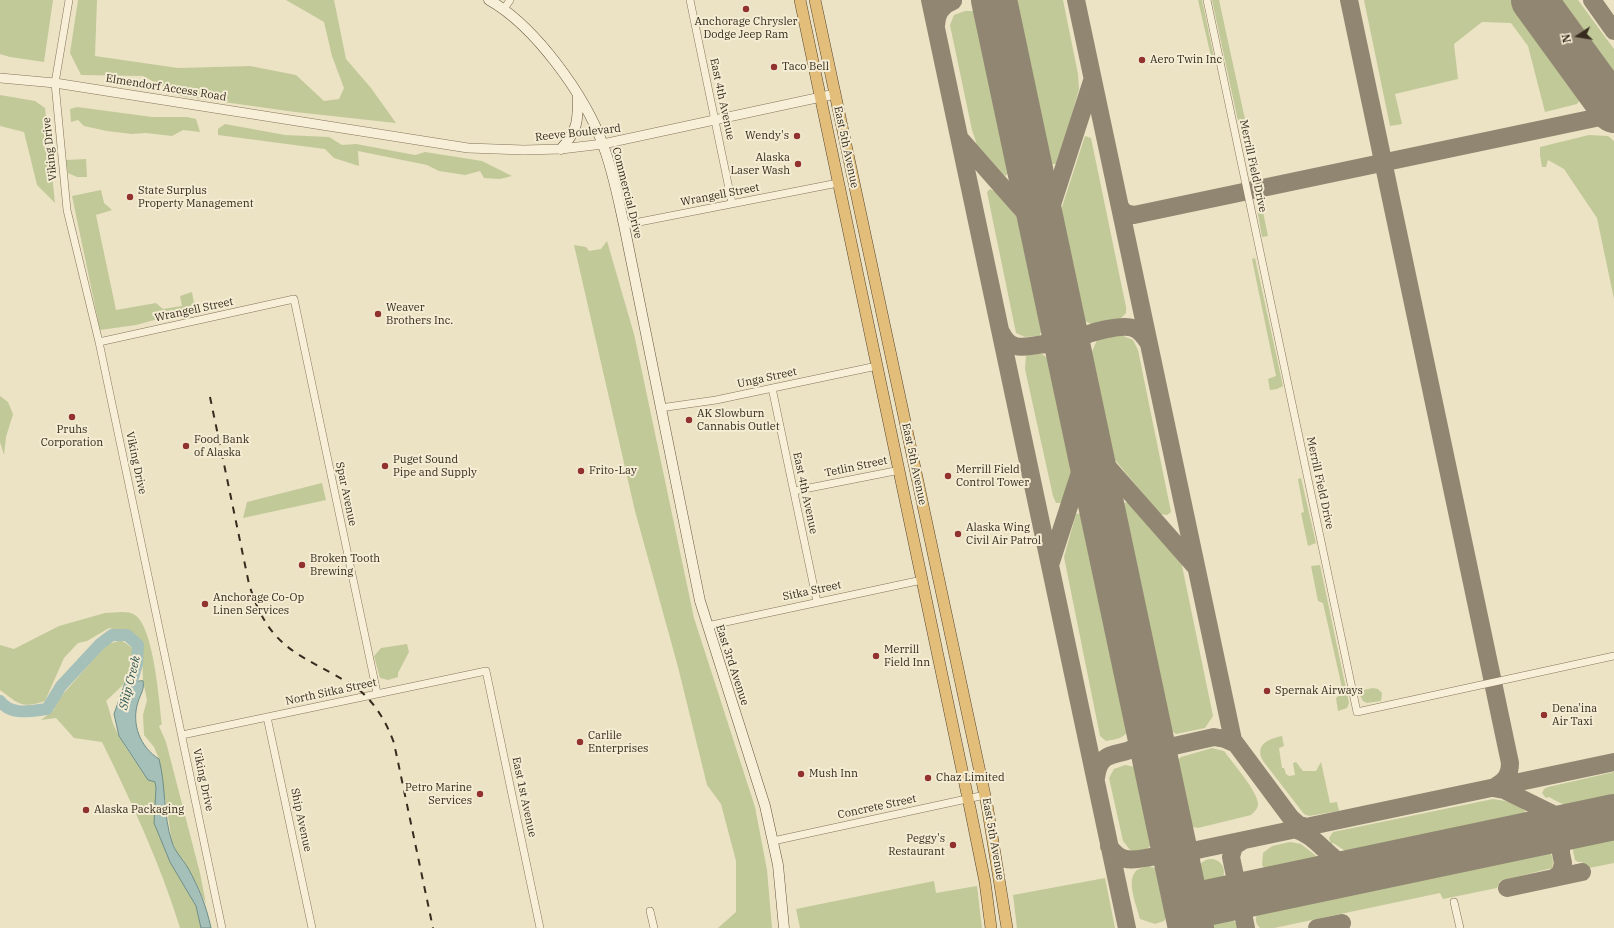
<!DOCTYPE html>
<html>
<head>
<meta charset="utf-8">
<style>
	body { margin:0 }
	#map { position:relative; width:1614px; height:928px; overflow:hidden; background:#ece2c4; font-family:"IBM Plex Serif",serif }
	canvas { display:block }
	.north { position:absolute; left:1558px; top:16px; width:40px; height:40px; -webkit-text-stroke:3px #f4ecd3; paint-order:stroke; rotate:258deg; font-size:11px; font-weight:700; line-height:16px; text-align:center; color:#362b1e }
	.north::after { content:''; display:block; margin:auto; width:14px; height:18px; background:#362b1e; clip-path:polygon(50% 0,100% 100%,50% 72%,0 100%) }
</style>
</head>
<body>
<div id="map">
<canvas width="1614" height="928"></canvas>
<div class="north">N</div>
</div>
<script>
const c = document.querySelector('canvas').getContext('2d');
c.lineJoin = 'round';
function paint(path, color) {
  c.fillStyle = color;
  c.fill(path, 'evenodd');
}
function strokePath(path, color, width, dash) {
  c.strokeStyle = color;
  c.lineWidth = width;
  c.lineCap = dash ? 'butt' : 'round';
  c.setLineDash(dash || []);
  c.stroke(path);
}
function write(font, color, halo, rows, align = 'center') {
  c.font = font + ' "IBM Plex Serif",serif';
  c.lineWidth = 4;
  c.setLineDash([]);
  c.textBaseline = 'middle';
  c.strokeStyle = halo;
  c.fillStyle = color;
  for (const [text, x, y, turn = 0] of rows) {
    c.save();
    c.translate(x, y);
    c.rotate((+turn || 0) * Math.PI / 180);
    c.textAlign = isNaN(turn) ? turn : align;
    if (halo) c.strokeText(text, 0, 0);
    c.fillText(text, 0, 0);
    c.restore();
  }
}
const green = new Path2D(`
	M 0,0 L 53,0 L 44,62 L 10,57 L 0,54 Z
	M 78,0 L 97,0 L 95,56 L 178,68 L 250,66 L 296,75 L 324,101 L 339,99 L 344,88 L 332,56 L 324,22 L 286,0 L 334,0 L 346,59 L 371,88 L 396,123 L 295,112 L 181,96 L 143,76 L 81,75 L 70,53 Z
	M 1017,0 L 1063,0 L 1078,74 L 1079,89 L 1058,164 L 1050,164 L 1015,3 Z
	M 1198,0 L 1202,0 L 1214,57 L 1212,61 Z
	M 1212,0 L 1219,0 L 1246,124 L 1240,125 L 1238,121 Z
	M 1364,0 L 1517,0 L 1581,87 L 1580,100 L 1577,104 L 1545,112 L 1528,46 L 1511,23 L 1482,22 L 1454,44 L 1458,79 L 1395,94 L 1402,124 L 1390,126 Z
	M 1550,0 L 1578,0 L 1614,49 L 1614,89 Z
	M 965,11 L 974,11 L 978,16 L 1009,173 L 1005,176 L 977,145 L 972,130 L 950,25 L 954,15 Z
	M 0,95 L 35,101 L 45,108 L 55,203 L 37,185 L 24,132 L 0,126 Z
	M 77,107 L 152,117 L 187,117 L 196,119 L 200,132 L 183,130 L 172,136 L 146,133 L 132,134 L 107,131 L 84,126 L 78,120 L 71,122 L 70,109 Z
	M 225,124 L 285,135 L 329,137 L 342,145 L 356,144 L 415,155 L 425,152 L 482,161 L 512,176 L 500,179 L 484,178 L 480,171 L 465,175 L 439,171 L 427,165 L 358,151 L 359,166 L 334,158 L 325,149 L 218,135 L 218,129 Z
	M 1589,135 L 1608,136 L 1614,141 L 1614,299 L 1597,218 L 1564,169 L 1548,160 L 1546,167 L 1542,167 L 1540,155 L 1540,147 Z
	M 1085,136 L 1091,138 L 1126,307 L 1126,313 L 1120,319 L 1093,325 L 1083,320 L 1060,213 Z
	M 86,159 L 87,177 L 77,177 L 68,173 L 66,160 Z
	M 990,189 L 996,192 L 1023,225 L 1044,327 L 1039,336 L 1025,337 L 1016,333 L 987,192 Z
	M 101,190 L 104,203 L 112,210 L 96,215 L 116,310 L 156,303 L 163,309 L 182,306 L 180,296 L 192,292 L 195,309 L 136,325 L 100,330 L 72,196 Z
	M 1262,207 L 1268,236 L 1262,237 L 1257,209 Z
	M 607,241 L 634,334 L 694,618 L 755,807 L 767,870 L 772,928 L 718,928 L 736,912 L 736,861 L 721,804 L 707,785 L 678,667 L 635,511 L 574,245 L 586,247 L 589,251 L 601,249 Z
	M 1255,258 L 1283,386 L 1277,389 L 1270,390 L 1268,379 L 1276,376 L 1252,259 Z
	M 1121,335 L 1133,340 L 1138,350 L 1171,512 L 1167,515 L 1160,514 L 1110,454 L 1091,354 L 1097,340 Z
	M 1041,353 L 1051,361 L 1073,465 L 1062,503 L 1056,503 L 1053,496 L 1025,369 L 1026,356 Z
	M 0,396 L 8,402 L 13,414 L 6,437 L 4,455 L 0,442 Z
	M 1301,478 L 1316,543 L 1308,546 L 1301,513 L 1304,512 L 1298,479 Z
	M 322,483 L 326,500 L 243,518 L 247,502 Z
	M 1129,502 L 1174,550 L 1181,561 L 1213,716 L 1205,728 L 1176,734 L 1168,728 L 1123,507 L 1124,503 Z
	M 1083,513 L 1128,731 C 1122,739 1117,739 1106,741 L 1100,736 L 1064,557 L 1076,514 Z
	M 1320,565 L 1349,703 L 1347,708 L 1338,711 L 1336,698 L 1343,692 L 1323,603 L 1318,601 L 1311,566 Z
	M 105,613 C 114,613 127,610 135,615 C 154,628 159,701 162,724 L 159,726 L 166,742 L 200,873 L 206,904 L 197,885 L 183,860 L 178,855 L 172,842 L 159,759 L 154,747 L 144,735 L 143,715 L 147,700 L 143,681 L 142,649 L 137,639 L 129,633 L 109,628 L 87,641 L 78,643 L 64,658 L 45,701 C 21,709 19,704 0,690 L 0,645 L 14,649 L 59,626 Z
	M 121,640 L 132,648 L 135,656 L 125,683 L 106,701 C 110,710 111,720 115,728 C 124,747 137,763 148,780 L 155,782 L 156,788 L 154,823 L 170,862 L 196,906 L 201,928 L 180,928 C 160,863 132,803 102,742 L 74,738 L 56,718 L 41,720 L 54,710 L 57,701 L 106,645 Z
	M 407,644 L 409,652 L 398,673 L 398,677 L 388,680 L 380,678 L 374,656 L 381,648 Z
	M 1373,688 L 1378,689 L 1382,693 L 1381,701 L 1367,703 L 1363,701 L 1359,694 L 1363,690 Z
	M 1282,736 L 1284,746 L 1279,748 L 1282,768 L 1284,768 L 1286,774 L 1289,776 L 1295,775 L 1293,763 L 1296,762 L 1303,771 L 1316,771 L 1321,762 L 1330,803 L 1337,802 L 1339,811 L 1309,816 L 1304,814 L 1263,761 C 1254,744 1269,739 1282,736 Z
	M 1212,748 L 1224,751 C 1232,762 1258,792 1258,804 C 1258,809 1254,812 1251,815 L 1198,828 L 1193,827 L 1189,823 L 1176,762 L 1181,757 Z
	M 1125,765 L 1135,767 L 1139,770 L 1155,840 C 1150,850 1141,852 1131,851 L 1123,841 L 1109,778 L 1114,769 Z
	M 1614,772 L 1614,802 C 1585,808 1576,813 1549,797 L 1546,798 L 1542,793 L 1544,789 L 1548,787 Z
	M 1493,799 C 1507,801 1522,803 1529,817 L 1520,822 L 1359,854 L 1347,852 L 1333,843 L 1331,844 L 1329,838 L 1333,832 Z
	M 1614,833 L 1614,863 L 1584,869 L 1582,862 L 1578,862 L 1575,860 L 1572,846 L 1574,843 Z
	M 1290,842 L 1301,844 L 1320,859 L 1319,863 L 1280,872 L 1267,872 L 1262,865 L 1263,853 L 1272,846 Z
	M 1542,848 C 1551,848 1555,860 1552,868 L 1500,881 L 1497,888 L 1443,899 L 1440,893 L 1274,928 L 1260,928 C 1250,917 1260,909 1271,906 Z
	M1198 872a13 13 0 1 1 26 0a13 13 0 1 1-26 0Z
	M 1149,866 L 1160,870 L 1169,912 L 1164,921 L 1155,924 L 1140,919 C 1137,906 1125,880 1137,870 C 1140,868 1145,867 1149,866 Z
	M 1105,878 L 1115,928 L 1017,928 L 1013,895 Z
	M 934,881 L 936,893 L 977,886 L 982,928 L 800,928 L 796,909 Z
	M 1222,917 C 1230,919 1236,919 1238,928 L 1209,928 L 1214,920 Z`);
const water = new Path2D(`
	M 143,681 C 145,689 140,695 138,702 C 131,724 140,747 159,759 C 166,786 163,815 172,842 C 175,852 182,858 188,868 C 199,888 206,905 211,928 L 201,928 L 196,906 L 170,862 L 154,823 L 156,788 L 155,782 L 148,780 L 119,736 L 114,714 L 125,683 Z`);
const river = new Path2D(`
	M 0,701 C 11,716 31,711 47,709 L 61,686 L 100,644 L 112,635 L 127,635 L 138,645 L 137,664 L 127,697`);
const taxiway = new Path2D(`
	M 930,0 L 1127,928
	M 985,0 L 991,6 L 998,18
	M 1076,0 L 1233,740 L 1291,818 L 1299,825 L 1307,827
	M 1349,0 L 1510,763 C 1510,774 1506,781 1496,786
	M 1592,0 L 1614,31
	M 936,26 C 936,13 942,5 953,1
	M 961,140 L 1035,224 L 1045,243
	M 1120,207 L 1125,213 L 1134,215 L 1614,114
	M 1046,244 L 1047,220 L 1092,81
	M 1001,332 C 1018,368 1050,322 1071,361
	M 1044,344 C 1057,336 1061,328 1060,313
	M 1071,361 C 1072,353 1073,345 1079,339 C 1087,332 1123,324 1133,328 C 1140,330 1144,336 1148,342
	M 1086,433 L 1098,456 L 1194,565
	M 1051,562 L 1085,457 L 1086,433
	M 1157,768 L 1163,754 L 1174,746 L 1214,737 L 1225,739 L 1234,743
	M 1096,778 C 1101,737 1136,769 1148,727
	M 1493,788 L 1504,790 L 1551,813 L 1554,818 L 1563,863 L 1561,872 L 1554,878
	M 1294,829 C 1321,836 1332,869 1362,870
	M 1526,835 C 1541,835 1554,835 1561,851
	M 1242,841 L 1234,846 L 1231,857 L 1246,928
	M 1109,846 C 1119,861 1129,861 1145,858 C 1151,857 1158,856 1163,851 C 1168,845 1169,838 1170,831
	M 1561,851 C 1561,833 1573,827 1589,822
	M 1179,872 C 1180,861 1186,854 1197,850 L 1614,762
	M 1507,888 L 1582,872
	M 1179,928 L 1182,924 L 1186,906
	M 1317,928 L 1342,923`);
const runway = new Path2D(`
	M 994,0 L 1191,928
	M 1534,0 L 1614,110
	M 1211,902 L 1614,817`);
const minor = new Path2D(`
	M 69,0 L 55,83 L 67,210 L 99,342 L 222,928
	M 690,0 L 732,203
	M 1207,0 L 1357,712 L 1614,656
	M 504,9 L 510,0
	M 624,225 L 838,183
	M 99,342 L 294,299 L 377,693
	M 772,388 L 817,602
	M 660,408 L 716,400 L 877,366
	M 794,491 L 900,470
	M 707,626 L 922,580
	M 267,717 L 312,928
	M 182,735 L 486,671 L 540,928
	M 773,841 L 985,795
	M 1454,902 L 1460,928
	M 650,911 L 654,928`);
const tertiary = new Path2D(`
	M 0,78 L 55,83 L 468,148 L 524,150 L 561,149 L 603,144 L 835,94`);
const secondary = new Path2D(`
	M 489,0 C 535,26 585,95 603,145 C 613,171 618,198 624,225 L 700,601 L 765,806 L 778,865 L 784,928
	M 561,149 C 578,130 578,121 578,96`);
const trunk = new Path2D(`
	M 800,0 L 970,808 L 985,882 L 991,928
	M 815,0 L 987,805 L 1007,928`);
const rail = new Path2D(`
	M 210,397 L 249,584 C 270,653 303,654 357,688 C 375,703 386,721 394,743 L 433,928`);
const markers = [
	[746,9,4,"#91322e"],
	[1142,60,4,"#91322e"],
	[774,67,4,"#91322e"],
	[797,136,4,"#91322e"],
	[798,164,4,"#91322e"],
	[130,197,4,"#91322e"],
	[378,314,4,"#91322e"],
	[72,417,4,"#91322e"],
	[689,420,4,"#91322e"],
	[186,446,4,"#91322e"],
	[385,466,4,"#91322e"],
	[581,471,4,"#91322e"],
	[948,476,4,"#91322e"],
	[958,534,4,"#91322e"],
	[302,565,4,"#91322e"],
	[205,604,4,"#91322e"],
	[876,656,4,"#91322e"],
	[1267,691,4,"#91322e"],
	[1544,715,4,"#91322e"],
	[580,742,4,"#91322e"],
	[801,774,4,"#91322e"],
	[928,778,4,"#91322e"],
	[480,794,4,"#91322e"],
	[86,810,4,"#91322e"],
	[953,845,4,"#91322e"]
];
const poiNames = [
	["Anchorage Chrysler",746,22,"center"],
	["Dodge Jeep Ram",746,35,"center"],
	["Aero Twin Inc",1150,60],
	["Taco Bell",782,67],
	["Wendy's",789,136,"right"],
	["Alaska",790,158,"right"],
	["Laser Wash",790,171,"right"],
	["State Surplus",138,191],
	["Property Management",138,204],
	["Weaver",386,308],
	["Brothers Inc.",386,321],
	["AK Slowburn",697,414],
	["Cannabis Outlet",697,427],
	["Pruhs",72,430,"center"],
	["Corporation",72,443,"center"],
	["Food Bank",194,440],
	["of Alaska",194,453],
	["Puget Sound",393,460],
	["Pipe and Supply",393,473],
	["Merrill Field",956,470],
	["Control Tower",956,483],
	["Frito-Lay",589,471],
	["Alaska Wing",966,528],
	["Civil Air Patrol",966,541],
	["Broken Tooth",310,559],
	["Brewing",310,572],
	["Anchorage Co-Op",213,598],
	["Linen Services",213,611],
	["Merrill",884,650],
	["Field Inn",884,663],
	["Spernak Airways",1275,691],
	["Dena'ina",1552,709],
	["Air Taxi",1552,722],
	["Carlile",588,736],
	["Enterprises",588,749],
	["Mush Inn",809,774],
	["Chaz Limited",936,778],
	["Petro Marine",472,788,"right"],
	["Services",472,801,"right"],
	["Alaska Packaging",94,810],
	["Peggy's",945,839,"right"],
	["Restaurant",945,852,"right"]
];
const streetNames = [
	["Elmendorf Access Road",166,88,9],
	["East 4th Avenue",722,99,78],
	["Reeve Boulevard",578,133,-6],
	["East 5th Avenue",846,147,78],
	["Viking Drive",50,149,-96],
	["Merrill Field Drive",1253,166,78],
	["Commercial Drive",627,193,76],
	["Wrangell Street",720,195,-11],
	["Wrangell Street",194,310,-12],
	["Unga Street",767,378,-12],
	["Viking Drive",136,463,78],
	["East 5th Avenue",914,464,78],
	["Tetlin Street",856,467,-12],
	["Merrill Field Drive",1320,483,78],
	["East 4th Avenue",805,493,78],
	["Spar Avenue",346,494,78],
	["Sitka Street",812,591,-12],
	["East 3rd Avenue",732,665,72],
	["North Sitka Street",331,692,-12],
	["Viking Drive",203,780,78],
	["East 1st Avenue",524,797,78],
	["Concrete Street",877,807,-12],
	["Ship Avenue",301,820,78],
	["East 5th Avenue",993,839,80]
];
const waterNames = [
	["Ship Creek",130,683,-76]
];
paint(green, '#c1c998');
paint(water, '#a5bfb9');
strokePath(water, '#6d8d86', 1);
strokePath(river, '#a5bfb9', 12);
strokePath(taxiway, '#918671', 18);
strokePath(runway, '#918671', 46);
strokePath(minor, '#85745b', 8);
strokePath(tertiary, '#85745b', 10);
strokePath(secondary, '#67553e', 11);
strokePath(trunk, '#53422f', 12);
strokePath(minor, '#f7efd7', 7);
strokePath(tertiary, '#f7efd7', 9);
strokePath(secondary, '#f7efd7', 10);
strokePath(trunk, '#e2be7a', 11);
strokePath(rail, '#362b1e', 2, [7, 7]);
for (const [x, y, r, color] of markers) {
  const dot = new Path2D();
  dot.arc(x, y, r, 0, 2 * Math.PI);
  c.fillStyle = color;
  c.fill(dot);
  strokePath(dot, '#f4ecd3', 1.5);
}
write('11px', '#362b1e', '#f4ecd3', poiNames, 'left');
write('11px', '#362b1e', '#f4ecd3', streetNames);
write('italic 12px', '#2e5554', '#f4ecd3', waterNames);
</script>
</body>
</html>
